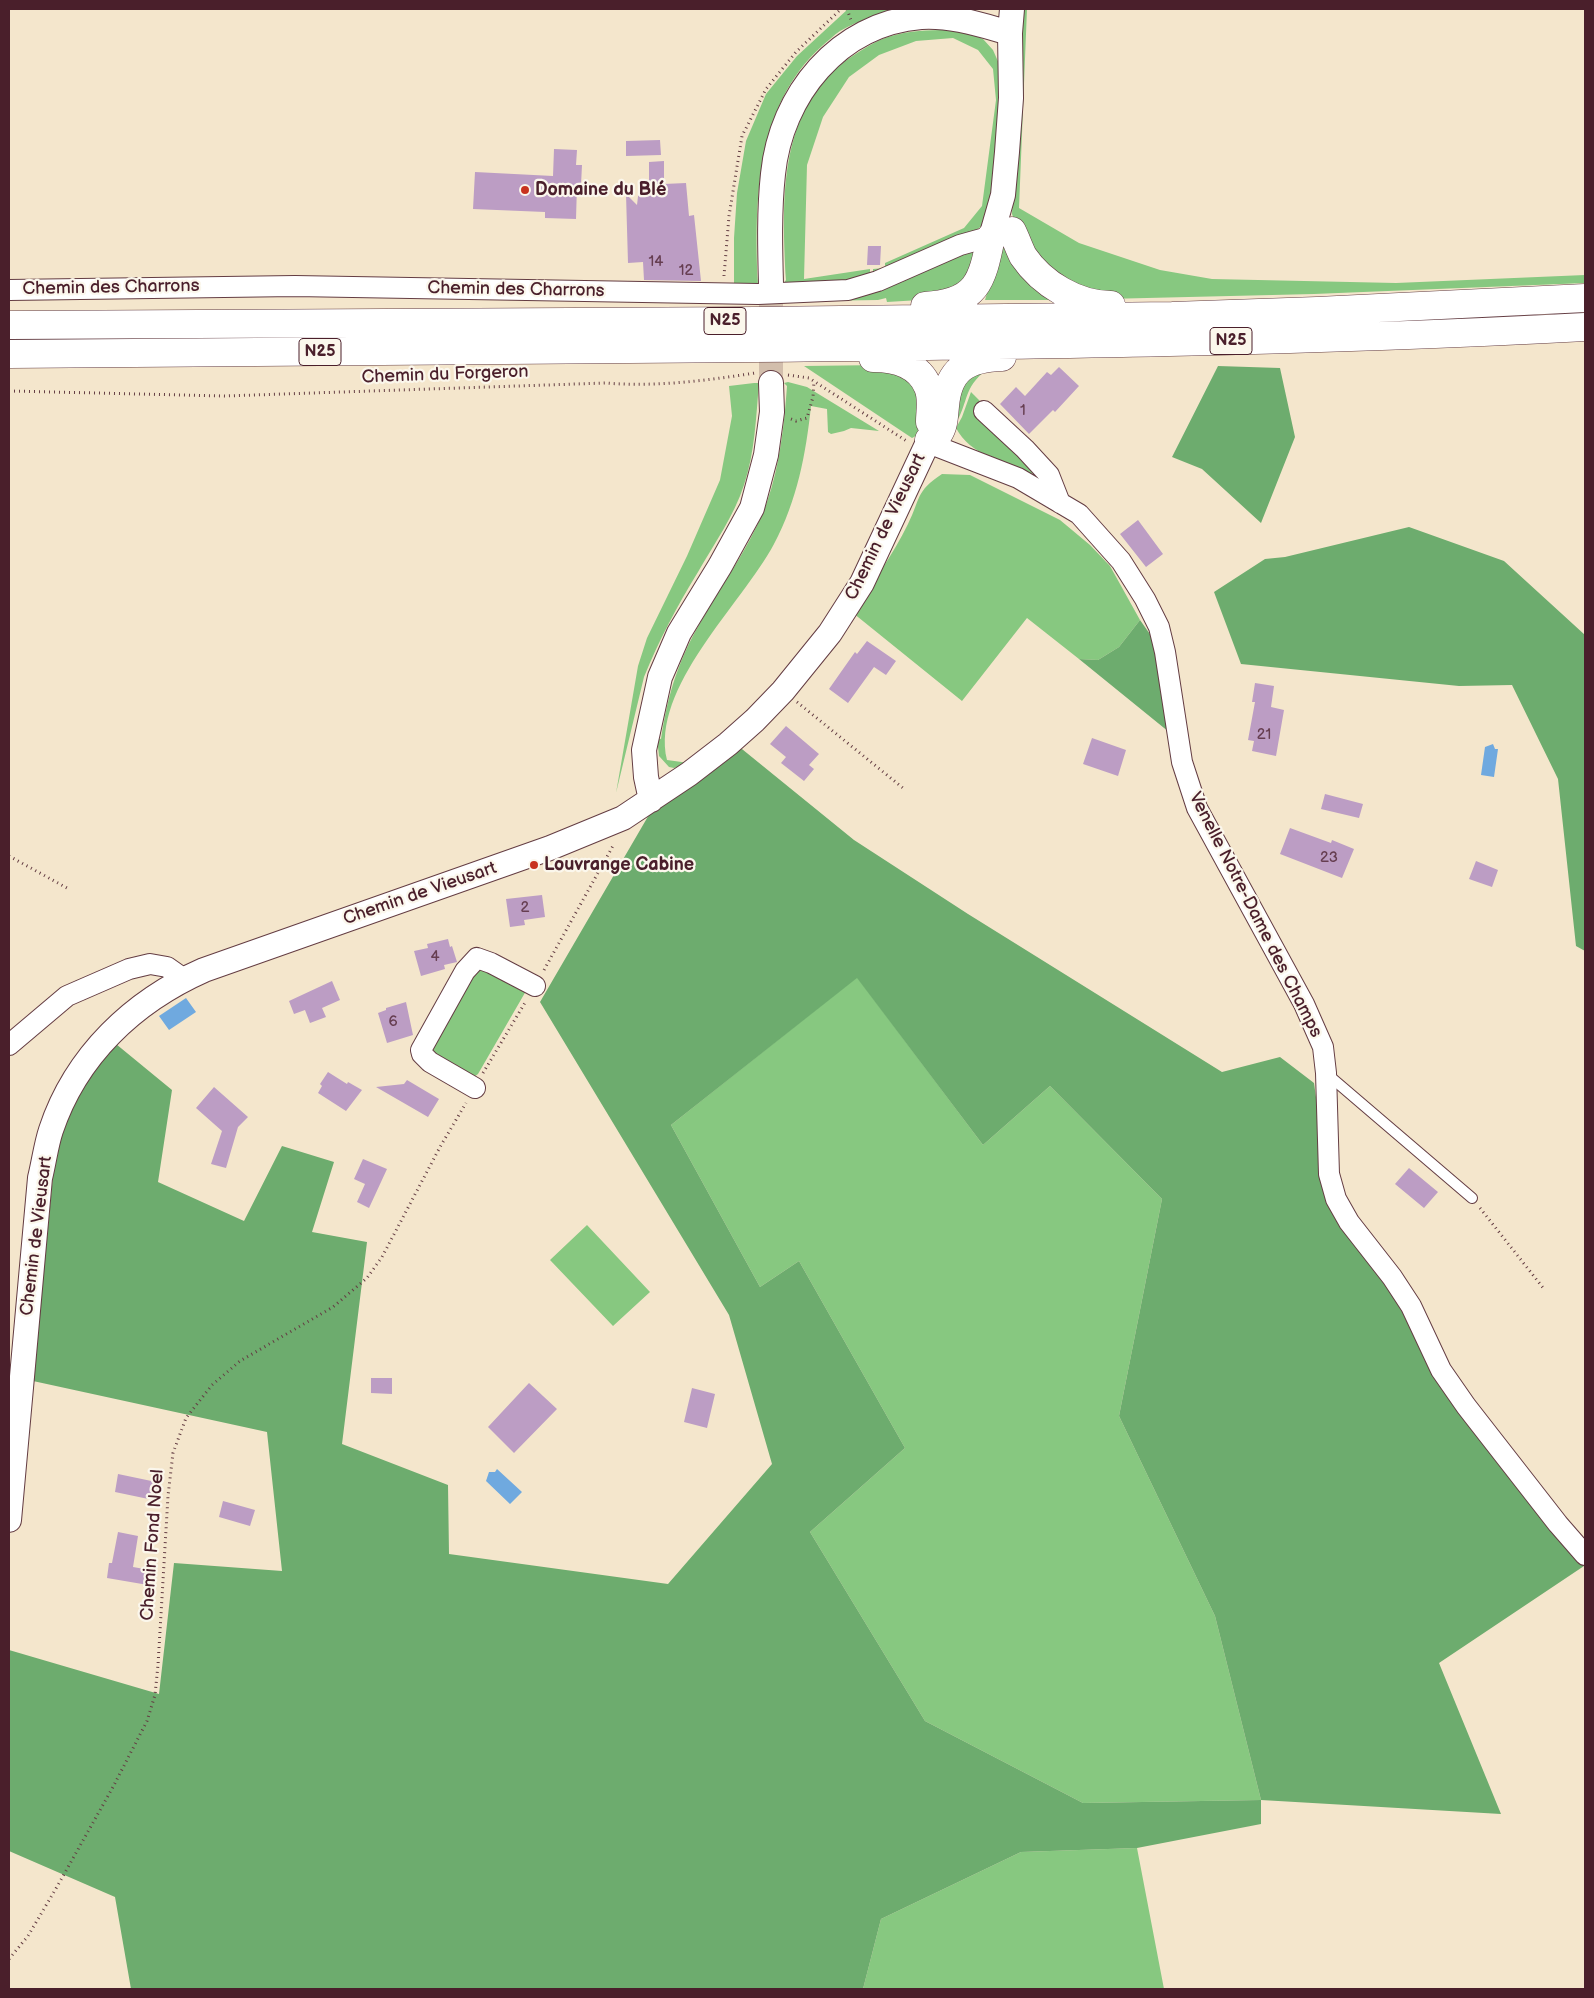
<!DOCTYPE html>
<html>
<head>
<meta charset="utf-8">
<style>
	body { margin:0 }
	#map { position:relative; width:1594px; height:1998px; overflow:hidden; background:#f4e6cc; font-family:"Balsamiq Sans",sans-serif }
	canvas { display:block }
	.frame { position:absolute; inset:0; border:10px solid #4a1f2b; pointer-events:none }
</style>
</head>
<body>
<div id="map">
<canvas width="1594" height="1998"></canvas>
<div class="frame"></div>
</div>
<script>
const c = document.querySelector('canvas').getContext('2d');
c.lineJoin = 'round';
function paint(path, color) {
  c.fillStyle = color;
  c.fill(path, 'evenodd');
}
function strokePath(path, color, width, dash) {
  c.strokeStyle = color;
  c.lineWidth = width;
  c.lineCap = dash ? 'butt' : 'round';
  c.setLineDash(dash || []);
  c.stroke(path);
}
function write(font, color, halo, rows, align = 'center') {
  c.font = font + ' "Balsamiq Sans",sans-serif';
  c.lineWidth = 4.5;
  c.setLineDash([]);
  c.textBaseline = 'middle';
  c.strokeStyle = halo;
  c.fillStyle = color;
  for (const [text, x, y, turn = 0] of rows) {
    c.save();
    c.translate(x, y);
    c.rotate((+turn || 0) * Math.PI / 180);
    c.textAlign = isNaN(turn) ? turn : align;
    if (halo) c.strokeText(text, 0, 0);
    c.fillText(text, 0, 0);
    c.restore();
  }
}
const green = new Path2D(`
	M 848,9 L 896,9 C 877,15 857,21 840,31 C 834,35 828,41 822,46 C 756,105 754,202 758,284 L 734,283 L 734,238 L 737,193 L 746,141 L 766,94 L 797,56 Z
	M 1020,9 L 1027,9 L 1019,208 L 1079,243 L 1160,270 L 1212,279 L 1396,283 L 1585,275 L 1585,283 L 1314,294 L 1105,299 L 1067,287 L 1021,239 L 1012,214 Z
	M 963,30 L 983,39 L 993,50 L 1000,66 L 998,171 L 983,225 L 971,234 L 873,275 L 873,269 L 885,268 L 885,263 L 964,228 L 982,206 L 996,100 L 993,69 L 978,50 L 953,38 L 916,41 L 879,55 L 849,77 L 823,117 L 807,165 L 804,279 L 870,269 L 870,276 L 838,283 L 783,284 L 786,280 C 782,202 777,107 851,57 C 863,49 877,40 891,36 C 915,29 939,30 963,30 Z
	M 1002,243 L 1060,300 L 985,300 Z
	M 962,249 L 974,252 L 977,257 L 967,284 L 936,299 L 887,302 L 886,298 L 878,300 L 813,301 Z
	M 882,365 L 921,388 L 920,434 L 912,438 L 804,366 Z
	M 986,370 C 963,389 969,400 956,423 L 957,386 Z
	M 788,382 L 807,387 L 879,431 L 851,428 L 844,431 L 831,434 L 828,432 L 827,409 L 811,406 C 806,454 797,501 774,544 C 742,604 650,688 667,760 L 689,763 L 674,768 L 669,767 L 659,756 L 657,738 L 661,739 C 668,693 679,658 703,618 C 725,580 752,543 767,502 C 780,464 784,426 787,386 L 784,383 Z
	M 754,383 L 759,383 C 756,417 755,452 744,485 C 734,516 714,544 698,572 C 677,606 659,640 644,677 L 616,793 L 638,666 L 647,638 L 687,556 L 720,480 L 732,416 L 729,386 Z
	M 971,392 L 984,405 L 1034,473 L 1031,474 C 1004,462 970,455 956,428 L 962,417 Z
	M 942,474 L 970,475 L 1060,520 L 1090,545 L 1110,566 L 1140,620 L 1119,647 L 1098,660 L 1079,659 L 1027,618 L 962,701 L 853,613 C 871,584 893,555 908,524 C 921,498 915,492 942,474 Z
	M 477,967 L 526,991 L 478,1074 L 474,1077 L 432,1059 L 429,1046 Z
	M 857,977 L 983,1145 L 1050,1086 L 1162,1199 L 1119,1416 L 1215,1616 L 1261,1800 L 1083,1803 L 925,1721 L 810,1532 L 905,1448 L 799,1261 L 760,1287 L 671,1125 Z
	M 587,1225 L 650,1292 L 613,1326 L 550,1260 Z
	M 1137,1848 L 1164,1989 L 863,1989 L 881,1919 L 1021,1852 Z`);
const forest = new Path2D(`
	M 1218,366 L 1280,368 L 1295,437 L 1261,523 L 1202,469 L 1172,457 Z
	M 1409,527 L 1504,561 L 1585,635 L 1585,951 L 1576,946 L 1558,779 L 1512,685 L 1459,686 L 1241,664 L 1214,592 L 1265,559 L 1285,557 Z
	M 1140,620 L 1159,647 L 1169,732 L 1079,659 L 1098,660 L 1119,647 Z
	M 737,745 L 854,840 L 968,914 L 1222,1072 L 1280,1057 L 1314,1083 L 1329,1190 L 1546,1519 L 1584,1566 L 1439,1663 L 1501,1814 L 1261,1800 L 1261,1824 L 1137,1848 L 1021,1852 L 881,1919 L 863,1989 L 131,1989 L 115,1897 L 9,1851 L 9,1650 L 159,1694 L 174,1563 L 282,1571 L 267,1432 L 33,1381 L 57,1135 L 92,1070 L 116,1044 L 172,1090 L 158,1182 L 244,1221 L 282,1146 L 334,1162 L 312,1232 L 367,1242 L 342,1444 L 448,1485 L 449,1554 L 668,1584 L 772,1464 L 729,1315 L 540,1002 L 650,813 ZM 857,978 L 983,1145 L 1050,1086 L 1162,1199 L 1119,1416 L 1215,1616 L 1261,1800 L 1083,1803 L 925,1721 L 810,1532 L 905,1448 L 799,1261 L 760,1287 L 671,1125 Z`);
const water = new Path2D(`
	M 1493,744 L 1495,749 L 1498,749 L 1494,777 L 1481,775 L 1485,747 Z
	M 186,998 L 196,1012 L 169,1030 L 159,1016 Z
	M 497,1469 L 522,1492 L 510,1504 L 486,1481 L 489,1472 L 495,1472 Z`);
const building = new Path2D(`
	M 660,140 L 661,155 L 626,156 L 626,141 Z
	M 554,149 L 577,150 L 576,165 L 582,165 L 581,185 L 577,185 L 576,219 L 545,218 L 545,212 L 473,209 L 475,172 L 553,176 Z
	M 664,161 L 664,184 L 686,183 L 689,216 L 694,215 L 701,281 L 644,280 L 643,262 L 628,263 L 626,194 L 637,205 L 639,188 L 649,187 L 649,162 Z
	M 868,246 L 881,246 L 880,265 L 867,265 Z
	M 1059,367 L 1079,386 L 1055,412 L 1053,410 L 1029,434 L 1000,404 L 1016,387 L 1025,396 L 1047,372 L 1051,375 Z
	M 1138,520 L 1163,554 L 1146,567 L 1120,534 Z
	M 867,641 L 896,661 L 886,675 L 874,667 L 848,703 L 829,689 L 855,652 L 857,654 Z
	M 1255,683 L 1274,686 L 1271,707 L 1284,710 L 1276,756 L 1252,751 L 1254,741 L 1248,740 L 1255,702 L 1252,702 Z
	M 786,726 L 819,754 L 809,765 L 814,769 L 804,781 L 781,763 L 786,757 L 770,744 Z
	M 1092,738 L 1126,750 L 1118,776 L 1083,764 Z
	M 1325,794 L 1363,804 L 1359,818 L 1321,809 Z
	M 1290,828 L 1331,843 L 1332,840 L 1354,849 L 1342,878 L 1280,854 Z
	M 1476,861 L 1498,870 L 1492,887 L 1469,879 Z
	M 542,895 L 545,917 L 524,920 L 525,925 L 510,927 L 506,899 Z
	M 448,939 L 450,947 L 452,946 L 457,962 L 444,965 L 445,969 L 421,976 L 414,951 L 428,948 L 427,944 Z
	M 332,981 L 340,1000 L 322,1008 L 326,1017 L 310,1023 L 305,1010 L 294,1014 L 289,1001 Z
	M 406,1002 L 413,1035 L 387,1043 L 378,1013 L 386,1010 L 386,1008 Z
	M 328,1072 L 347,1084 L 348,1082 L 362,1090 L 346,1111 L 318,1093 L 322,1086 L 320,1084 Z
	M 407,1080 L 439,1099 L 428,1117 L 376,1087 L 404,1084 Z
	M 214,1087 L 248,1117 L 238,1127 L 226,1168 L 211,1164 L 222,1131 L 196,1108 Z
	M 363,1159 L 387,1169 L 369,1208 L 357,1202 L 365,1184 L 354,1179 Z
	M 1409,1168 L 1438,1192 L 1424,1208 L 1395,1184 Z
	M 371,1378 L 392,1378 L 392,1394 L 371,1393 Z
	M 529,1383 L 557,1409 L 514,1453 L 488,1427 Z
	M 692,1388 L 715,1394 L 707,1428 L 684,1422 Z
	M 118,1474 L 161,1483 L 158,1501 L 115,1492 Z
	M 223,1501 L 255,1510 L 250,1526 L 219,1517 Z
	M 118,1532 L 138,1536 L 133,1567 L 150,1570 L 148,1585 L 107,1578 L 109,1563 L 112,1563 Z`);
const tertiaryTunnel = new Path2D(`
	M 771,284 L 771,383`);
const path = new Path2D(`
	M 847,9 L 851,20
	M 724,276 L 729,216 L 742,136 L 766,89 L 796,52 L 841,9
	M 788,375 L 809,378 L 908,442
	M 9,391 L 225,396 L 605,383 C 655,387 704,381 755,373
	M 791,419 L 796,421 L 807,418 L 813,397 L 814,381
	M 797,702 L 903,788
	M 9,856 L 67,888
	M 544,970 L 614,844
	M 483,1073 L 526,1001
	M 1480,1208 L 1544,1289
	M 9,1959 L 28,1936 L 58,1885 L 113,1787 L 147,1721 L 155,1695 L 158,1665 L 168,1496 L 173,1453 L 186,1418 L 212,1385 L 240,1361 L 333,1307 L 367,1278 L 382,1257 L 440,1147 L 466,1103`);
const service = new Path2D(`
	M 1327,1074 L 1472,1198`);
const minor = new Path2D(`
	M 9,290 L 295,286 L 758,294 L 848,290 L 878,281 L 960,245 L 1003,233
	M 984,411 L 1025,449 L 1049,475 L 1060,503
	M 928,443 L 1018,478 L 1079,514 L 1121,561 L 1145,599 L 1159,627 L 1165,652 L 1182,762 L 1197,808 L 1304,1004 L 1323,1047 L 1326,1073 L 1329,1174 L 1336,1199 L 1349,1222 L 1392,1277 L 1411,1306 L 1441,1370 L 1466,1406 L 1558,1524 L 1585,1555
	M 9,1045 L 67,996 L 129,969 L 150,964 L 167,967 L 184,979
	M 475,1088 L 430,1062 L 422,1054 L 421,1050 L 465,971 L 477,958 L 491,963 L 535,986`);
const tertiary = new Path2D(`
	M 991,237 L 1003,195 L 1007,152 L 1011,98 L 1010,33 L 1012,9
	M 771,284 C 770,248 769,211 773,174 C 781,95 838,24 921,17 C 951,15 981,25 1010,33
	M 651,800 L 646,777 L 644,750 L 660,677 L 679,633 L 720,566 L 752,508 L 766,455 L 772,412 L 771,383
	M 9,1520 L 40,1178 C 44,1162 46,1145 51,1130 C 76,1055 134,1001 204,970 L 550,848 L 623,818 L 689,774 L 728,744 L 755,720 L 783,691 L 830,633 L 862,583 L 929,440`);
const trunk = new Path2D(`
	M 1012,231 C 1016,239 1019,248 1023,256 C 1042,284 1077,305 1111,305
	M 925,306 C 977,303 982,282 991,237
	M 9,325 L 758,321 L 1172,316 L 1317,311 L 1585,298
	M 9,354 C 257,352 505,350 754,348 C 1031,345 1308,342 1585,327
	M 873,358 C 894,358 919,364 928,387 C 933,398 930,411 930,422
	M 929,440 C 932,438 936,436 939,433 C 944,426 944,415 945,406 C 948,370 966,358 1002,357`);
const markers = [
	[525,190,5,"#c8321e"],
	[534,865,5,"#c8321e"]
];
const numberNames = [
	["14",656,262],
	["12",686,271],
	["1",1023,411],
	["21",1264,735],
	["23",1329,858],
	["2",525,908],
	["4",435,957],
	["6",393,1022]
];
const shields = [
	[725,321,42],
	[1231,341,42],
	[320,352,42]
];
const shieldNames = [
	["N25",725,321],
	["N25",1231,341],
	["N25",320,352]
];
const poiNames = [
	["Domaine du Blé",535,190],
	["Louvrange Cabine",544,865]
];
const streetNames = [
	["Chemin des Charrons",111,288,-1],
	["Chemin des Charrons",516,290,1],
	["Chemin du Forgeron",445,375,-2],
	["Chemin de Vieusart",886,527,-64],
	["Chemin de Vieusart",420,894,-19],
	["Venelle Notre-Dame des Champs",1255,915,63],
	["Chemin de Vieusart",37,1236,-83],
	["Chemin Fond Noel",153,1545,-86]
];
paint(green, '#87c880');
paint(forest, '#6dac6e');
paint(water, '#6fa9df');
paint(building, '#bc9dc4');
strokePath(tertiaryTunnel, '#d2beac', 24, [24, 12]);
strokePath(service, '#643d43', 12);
strokePath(minor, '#643d43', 22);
strokePath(tertiary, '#643d43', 26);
strokePath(trunk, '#643d43', 29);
strokePath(path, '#643d43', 3, [1, 4]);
strokePath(service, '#fff', 10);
strokePath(minor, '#fff', 20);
strokePath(tertiary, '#fff', 24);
strokePath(trunk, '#fff', 28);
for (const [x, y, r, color] of markers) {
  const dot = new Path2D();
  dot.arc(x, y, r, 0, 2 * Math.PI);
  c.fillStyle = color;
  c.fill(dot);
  strokePath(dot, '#fbf7ec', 2);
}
write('15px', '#663e51', null, numberNames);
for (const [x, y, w] of shields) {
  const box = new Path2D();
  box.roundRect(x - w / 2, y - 13.5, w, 27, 4);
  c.fillStyle = '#fbf7ec';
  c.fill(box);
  strokePath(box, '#4a1f2b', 1);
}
write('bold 16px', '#4a1f2b', null, shieldNames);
write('bold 18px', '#4a1f2b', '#fbf7ec', poiNames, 'left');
write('18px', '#4a1f2b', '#fbf7ec', streetNames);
</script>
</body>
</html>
